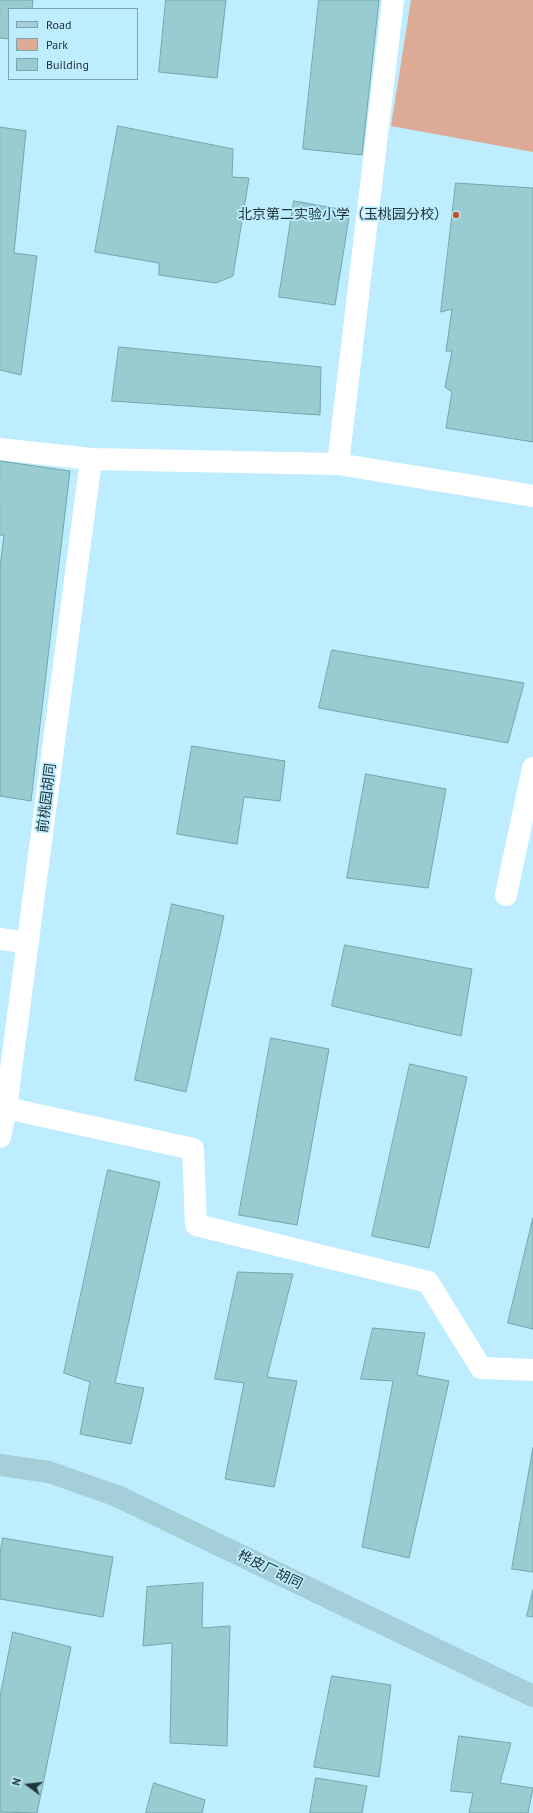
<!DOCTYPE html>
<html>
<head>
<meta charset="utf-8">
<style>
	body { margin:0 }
	#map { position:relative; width:533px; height:1813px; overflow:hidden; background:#beedff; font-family:"PT Sans",sans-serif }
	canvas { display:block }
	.legend { position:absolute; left:8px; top:8px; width:130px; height:72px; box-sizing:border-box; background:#beedff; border:1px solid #7fa3b0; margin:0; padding:5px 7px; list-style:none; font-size:12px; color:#21333a }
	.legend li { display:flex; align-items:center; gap:8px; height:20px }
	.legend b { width:20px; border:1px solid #7fa3b0 }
	.north { position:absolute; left:8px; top:1765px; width:40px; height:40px; -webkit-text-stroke:3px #beedff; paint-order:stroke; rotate:285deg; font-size:11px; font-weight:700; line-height:16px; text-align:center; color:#21333a }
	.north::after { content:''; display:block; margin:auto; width:14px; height:18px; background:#21333a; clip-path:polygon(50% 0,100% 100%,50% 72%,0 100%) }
</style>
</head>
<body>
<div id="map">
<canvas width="533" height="1813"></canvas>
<ul class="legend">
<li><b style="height:5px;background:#a5ced9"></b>Road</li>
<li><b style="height:11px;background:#ddaa96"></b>Park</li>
<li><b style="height:11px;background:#98ccd1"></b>Building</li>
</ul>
<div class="north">N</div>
</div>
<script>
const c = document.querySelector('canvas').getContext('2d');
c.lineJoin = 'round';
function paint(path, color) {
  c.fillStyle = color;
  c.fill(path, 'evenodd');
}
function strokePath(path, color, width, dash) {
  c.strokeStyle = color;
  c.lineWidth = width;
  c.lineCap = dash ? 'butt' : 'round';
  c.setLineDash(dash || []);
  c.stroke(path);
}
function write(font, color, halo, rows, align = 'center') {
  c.font = font + ' "PT Sans","Noto Sans SC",sans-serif';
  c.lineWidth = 3.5;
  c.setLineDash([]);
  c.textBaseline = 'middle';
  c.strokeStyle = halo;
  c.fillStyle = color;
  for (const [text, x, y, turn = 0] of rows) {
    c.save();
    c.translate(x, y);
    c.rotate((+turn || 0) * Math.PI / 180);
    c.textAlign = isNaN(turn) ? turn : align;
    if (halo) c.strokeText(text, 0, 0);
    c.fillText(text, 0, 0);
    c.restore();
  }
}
const green = new Path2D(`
	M 411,0 L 533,0 L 533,152 L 391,126 Z`);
const building = new Path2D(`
	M 0,0 L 33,0 L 32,9 L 9,9 L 9,39 L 0,38 Z
	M 166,0 L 226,0 L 217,78 L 159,72 Z
	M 319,0 L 379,0 L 362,155 L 303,149 Z
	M 118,126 L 233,149 L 232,177 L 249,178 L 233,276 L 216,283 L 159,275 L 159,263 L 95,252 Z
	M 0,127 L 26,131 L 14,253 L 37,256 L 21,375 L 0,370 Z
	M 456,183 L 533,188 L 533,442 L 446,428 L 452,392 L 445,387 L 452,351 L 446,351 L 452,309 L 441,312 Z
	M 294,201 L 350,211 L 335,305 L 279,297 Z
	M 119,347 L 321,367 L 320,415 L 112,401 Z
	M 0,461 L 70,471 L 31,801 L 0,796 L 0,567 L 4,535 L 0,535 Z
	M 332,650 L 524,683 L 508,743 L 319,708 Z
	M 192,746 L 285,761 L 280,801 L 244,797 L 237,844 L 177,834 Z
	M 366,774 L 446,789 L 428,888 L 347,878 Z
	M 172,904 L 224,916 L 186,1092 L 135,1080 Z
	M 345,945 L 472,969 L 461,1036 L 332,1006 Z
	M 271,1038 L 329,1049 L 297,1225 L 239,1215 Z
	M 410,1064 L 467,1077 L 429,1248 L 372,1236 Z
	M 108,1170 L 160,1182 L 115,1383 L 144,1388 L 131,1444 L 80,1434 L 90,1382 L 64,1373 Z
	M 533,1218 L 533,1329 L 508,1323 Z
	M 238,1272 L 293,1274 L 267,1377 L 297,1381 L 274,1487 L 225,1479 L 244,1383 L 215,1379 Z
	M 373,1328 L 425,1333 L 417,1375 L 449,1381 L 409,1558 L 362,1547 L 393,1381 L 361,1379 Z
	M 533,1448 L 533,1572 L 512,1569 Z
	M 3,1538 L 113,1557 L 103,1617 L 0,1599 L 0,1553 Z
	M 203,1583 L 202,1628 L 230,1626 L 227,1746 L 170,1743 L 172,1643 L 143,1646 L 147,1587 Z
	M 533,1590 L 533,1617 L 527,1616 Z
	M 13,1632 L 71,1647 L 37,1813 L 0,1812 L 0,1697 Z
	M 332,1676 L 391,1685 L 379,1777 L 314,1767 Z
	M 459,1736 L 511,1743 L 500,1783 L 533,1788 L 528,1813 L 469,1813 L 473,1793 L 451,1791 Z
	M 316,1778 L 367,1786 L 362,1813 L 310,1813 Z
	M 154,1783 L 205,1800 L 202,1813 L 146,1813 Z`);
const street = new Path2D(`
	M 0,449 L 91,459 L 338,464 L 533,496
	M 338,464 L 393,0
	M 506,895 L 533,768
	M 0,939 L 28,943
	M 6,1108 L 193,1149 L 196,1225 L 428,1282 L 481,1368 L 533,1370
	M 0,1137 L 6,1108 L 91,459`);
const secondary = new Path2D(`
	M 0,1465 L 49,1472 L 117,1496 L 533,1696`);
const markers = [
	[456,215,4,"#bb5528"]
];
const poiNames = [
	["北京第二实验小学（玉桃园分校）",448,215]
];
const streetNames = [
	["前桃园胡同",47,798,-83],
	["桦皮厂胡同",270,1570,26]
];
paint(green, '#ddaa96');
paint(building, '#98ccd1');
strokePath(building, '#73a6aa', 1);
strokePath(street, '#fff', 22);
strokePath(secondary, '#a5ced9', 22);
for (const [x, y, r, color] of markers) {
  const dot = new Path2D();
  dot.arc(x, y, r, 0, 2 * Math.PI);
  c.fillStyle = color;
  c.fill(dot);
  strokePath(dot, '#beedff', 1.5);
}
write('14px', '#21333a', '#beedff', poiNames, 'right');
write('14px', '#21333a', '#beedff', streetNames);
</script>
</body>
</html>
